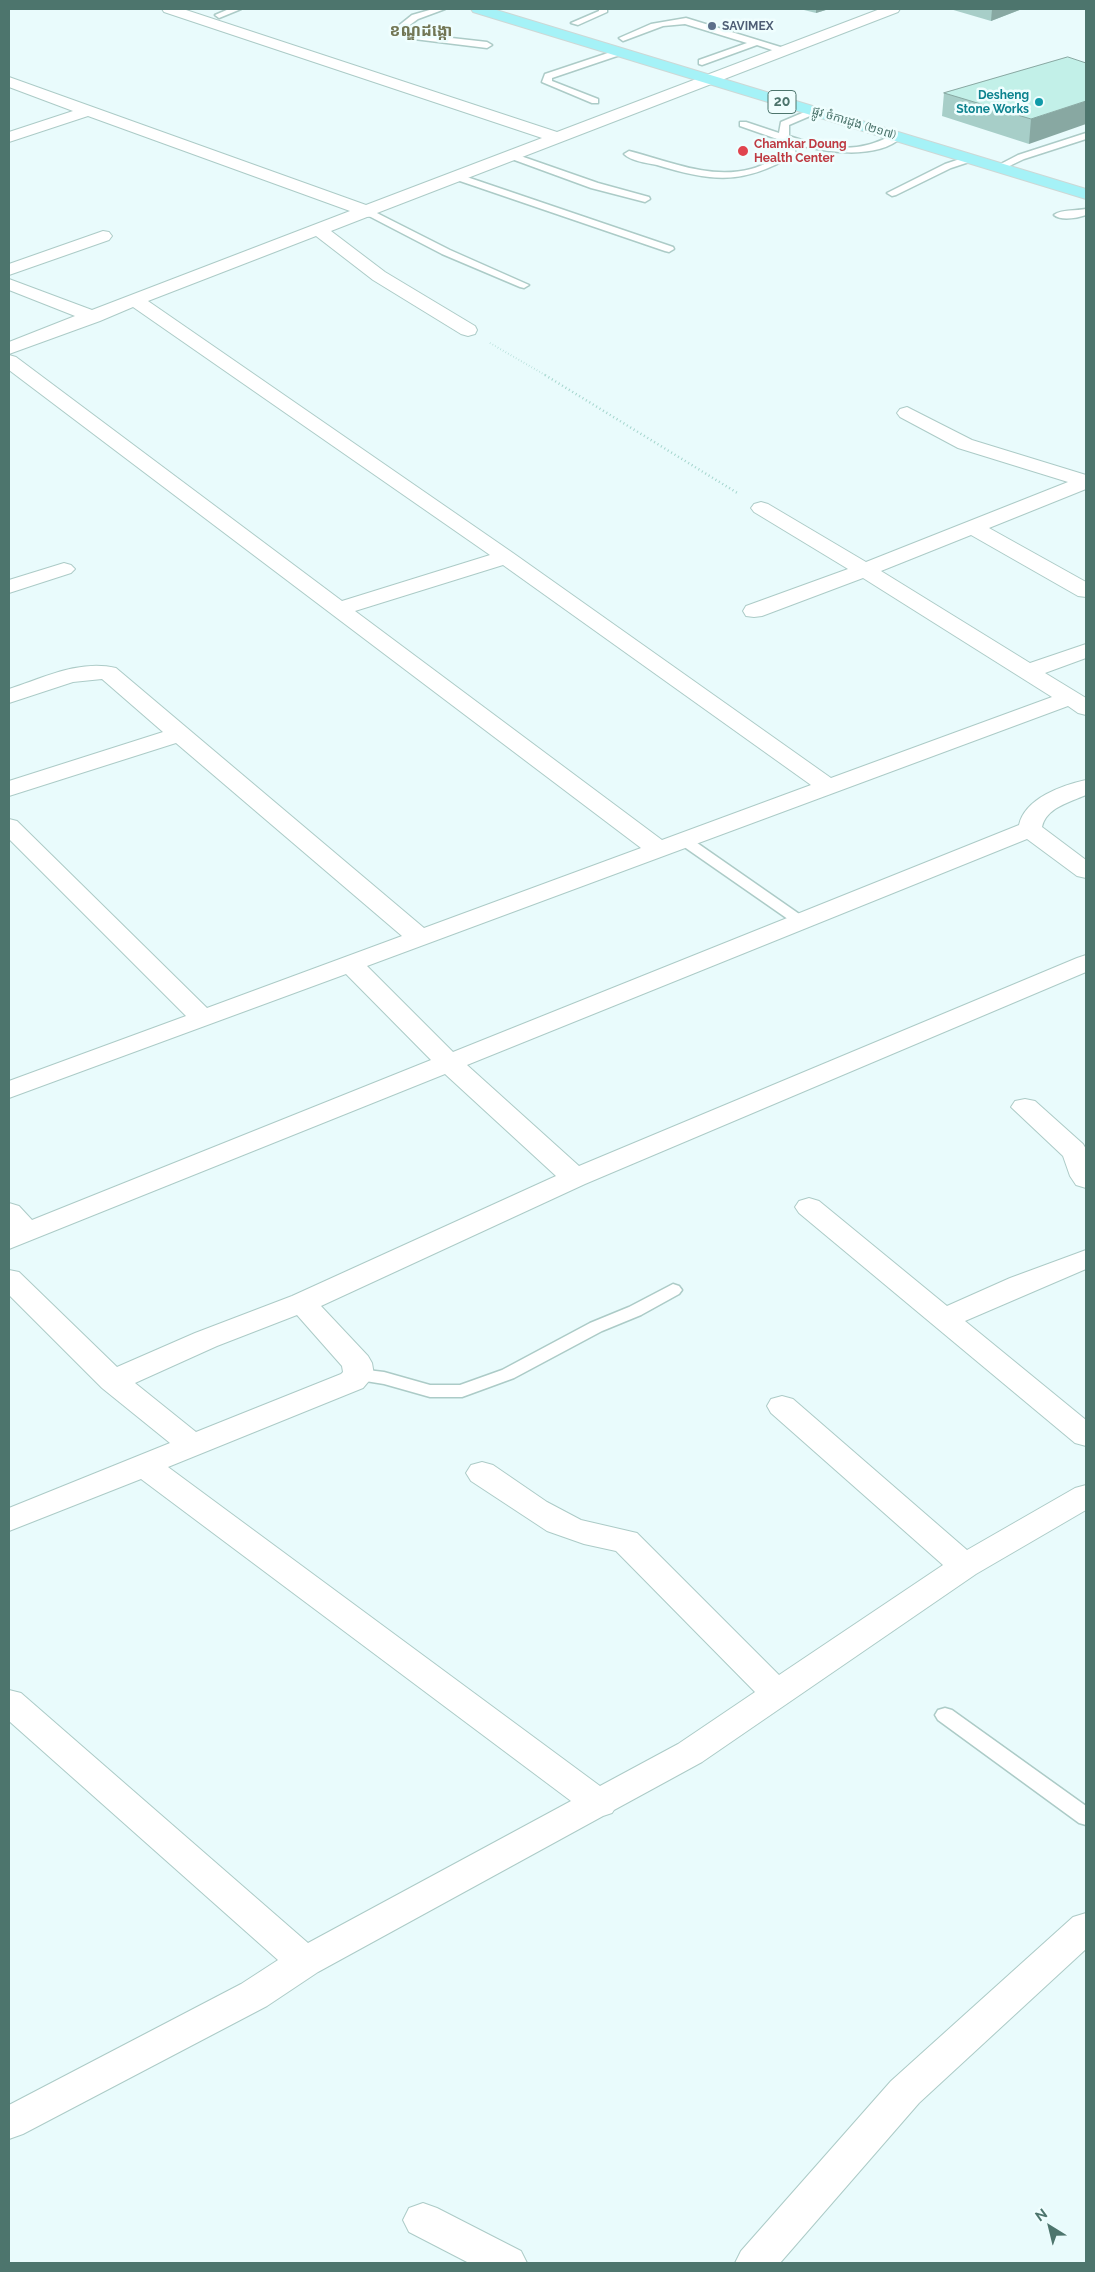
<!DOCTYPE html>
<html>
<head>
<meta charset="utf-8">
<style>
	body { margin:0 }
	#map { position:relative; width:1095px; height:2272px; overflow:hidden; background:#e9fbfc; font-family:Raleway,sans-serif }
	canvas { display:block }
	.frame { position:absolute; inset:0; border:10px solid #4d756d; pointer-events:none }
	.north { position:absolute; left:1025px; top:2202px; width:50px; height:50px; -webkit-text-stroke:4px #effefe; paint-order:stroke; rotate:324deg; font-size:14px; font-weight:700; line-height:20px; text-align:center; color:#4d756d }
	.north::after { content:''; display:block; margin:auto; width:18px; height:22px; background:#4d756d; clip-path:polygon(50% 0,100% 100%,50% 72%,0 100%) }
</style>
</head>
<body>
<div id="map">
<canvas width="1095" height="2272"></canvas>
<div class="frame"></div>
<div class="north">N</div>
</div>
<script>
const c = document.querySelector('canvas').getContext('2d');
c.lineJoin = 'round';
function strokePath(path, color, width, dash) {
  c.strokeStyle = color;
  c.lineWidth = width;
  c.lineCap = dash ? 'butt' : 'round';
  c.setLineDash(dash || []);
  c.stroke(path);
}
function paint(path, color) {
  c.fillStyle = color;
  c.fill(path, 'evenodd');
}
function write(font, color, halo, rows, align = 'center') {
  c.font = font + ' Raleway,"Noto Sans Khmer",sans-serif';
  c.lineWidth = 5;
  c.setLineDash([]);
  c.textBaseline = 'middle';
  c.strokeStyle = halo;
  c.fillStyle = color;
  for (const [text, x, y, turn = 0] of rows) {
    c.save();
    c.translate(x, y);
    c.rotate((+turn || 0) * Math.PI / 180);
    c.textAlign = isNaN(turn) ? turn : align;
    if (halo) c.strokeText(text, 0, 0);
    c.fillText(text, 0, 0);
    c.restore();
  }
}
const pathFar1 = new Path2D(`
	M 490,343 L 547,376`);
const path = new Path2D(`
	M 545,375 L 739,494`);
const service = new Path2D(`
	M 229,9 L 241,9 L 219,18 L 215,15 Z
	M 433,9 L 445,9 L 418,19 L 407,27 L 416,34 L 487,42 L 492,45 L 487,48 L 414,39 L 397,27 L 412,15 Z
	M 599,9 L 607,9 L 607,12 L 578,25 L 571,23 L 599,11 Z
	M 686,18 L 787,49 L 789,51 L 784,54 L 757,45 L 702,65 L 699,64 L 699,60 L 747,43 L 685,24 L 663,26 L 623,41 L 619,38 L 651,24 Z
	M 620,49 L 623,50 L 623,54 L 552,78 L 552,81 L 598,99 L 598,103 L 592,103 L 542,82 L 545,74 Z
	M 814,108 L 819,111 L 817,113 L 789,125 L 789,136 C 813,144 842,152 867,145 C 877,143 887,137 897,134 L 902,137 C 876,161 822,152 792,143 L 796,153 L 794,155 C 743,185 712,182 657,165 C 647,163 631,161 624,154 L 629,151 C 669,161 709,180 751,169 C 763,166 775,158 786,152 L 780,140 L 740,126 L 740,122 L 746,122 L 779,133 L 781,122 Z
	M 1086,133 L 1086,139 L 1024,159 L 1001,170 L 995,170 L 993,168 L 1018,155 Z
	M 512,153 L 598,183 L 649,197 L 650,199 L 645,202 L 591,188 L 509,158 L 507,156 Z
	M 969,156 L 974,159 L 972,161 L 951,168 L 896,195 L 892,196 L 887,193 L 945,164 Z
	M 458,174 L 673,247 L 674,249 L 669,252 L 665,251 L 454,179 L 454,175 Z
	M 369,209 L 450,250 L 529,285 L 524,288 L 520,287 L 442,254 L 365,214 L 365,210 Z
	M 1086,209 L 1086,215 C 1077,218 1061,221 1054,215 C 1061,209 1077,211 1086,209 Z
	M 685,837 L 690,838 L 805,918 L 807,921 L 805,924 L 795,924 L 680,844 L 678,841 Z
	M 673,1284 L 679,1286 L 682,1290 L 679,1294 L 641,1315 L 602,1331 L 514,1378 L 462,1397 L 430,1397 L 384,1384 L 353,1379 L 350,1375 L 353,1371 L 359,1369 L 384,1372 L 430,1385 L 460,1385 L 502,1370 L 590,1323 L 629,1307 Z
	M 945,1708 L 952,1710 L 1086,1806 L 1086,1825 L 1079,1823 L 938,1720 L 935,1715 L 938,1710 Z`);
const minor = new Path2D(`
	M 162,9 L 183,9 L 557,132 L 880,9 L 900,9 L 898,12 L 377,213 L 375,216 L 367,217 L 331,231 L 385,272 L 475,326 L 477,330 L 475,334 L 468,336 L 461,334 L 373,280 L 316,236 L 148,301 L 513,553 L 831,778 L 1052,697 L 863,578 L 762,616 L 754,617 L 746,616 L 743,611 L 746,606 L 848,569 L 754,512 L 751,508 L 754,504 L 761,502 L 768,504 L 866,562 L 1068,482 L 958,448 L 900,417 L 897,413 L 900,409 L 907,407 L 972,440 L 1086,475 L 1086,489 L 989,528 L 1086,582 L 1086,597 L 1078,596 L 971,535 L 881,571 L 1030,663 L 1086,644 L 1086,658 L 1045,673 L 1086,698 L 1086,715 L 1078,713 L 1068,706 L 367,966 L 453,1052 L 1019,825 C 1025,798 1063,785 1086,780 L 1086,795 C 1070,802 1046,808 1042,827 L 1086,860 L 1086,878 L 1077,876 L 1027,839 L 467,1065 L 579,1166 L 1077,958 L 1086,955 L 1086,972 L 585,1184 L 321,1306 L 368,1356 L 372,1363 L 374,1375 L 363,1388 L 168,1467 L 600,1786 L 678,1744 L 755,1692 L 616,1551 L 584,1544 L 547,1531 L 471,1481 L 466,1473 L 471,1465 L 482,1462 L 493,1465 L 547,1502 L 581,1520 L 637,1533 L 779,1675 L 943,1565 L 771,1413 L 767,1406 L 771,1399 L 782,1396 L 793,1399 L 967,1550 L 1075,1488 L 1086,1485 L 1086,1510 L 976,1574 L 702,1762 L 614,1810 L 612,1813 L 603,1816 L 318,1972 L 267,2006 L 23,2134 L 9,2139 L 9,2105 L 241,1984 L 278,1960 L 9,1721 L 9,1690 L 21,1693 L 308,1943 L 571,1801 L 141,1479 L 9,1531 L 9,1508 L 170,1443 L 102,1388 L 9,1295 L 9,1270 L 19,1272 L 117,1367 L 195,1333 L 292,1296 L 556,1176 L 445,1074 L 9,1249 L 9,1203 L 19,1206 L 32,1220 L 431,1060 L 346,974 L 9,1098 L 9,1081 L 186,1016 L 9,839 L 9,819 L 17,821 L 207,1008 L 402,936 L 176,743 L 9,796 L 9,781 L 163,732 L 102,679 L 73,682 L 9,703 L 9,689 C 43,678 80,659 116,668 L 424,928 L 641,848 L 9,370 L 9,355 L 16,357 L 342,601 L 490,555 L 133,307 L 100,321 L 9,354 L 9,342 L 75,316 L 9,290 L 9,279 L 92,310 L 350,211 L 88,116 L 9,142 L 9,132 L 73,111 L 9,87 L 9,77 L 366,205 L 542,138 L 164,12 ZM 503,565 L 811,785 L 662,840 L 355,611 ZM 297,1315 L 342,1366 L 343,1372 L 341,1374 L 196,1432 L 135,1383 L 217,1346 Z
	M 103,231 L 109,232 L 112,236 L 109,240 L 9,275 L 9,264 Z
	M 64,563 L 71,565 L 75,569 L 71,573 L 9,593 L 9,580 Z
	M 1025,1099 L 1035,1101 L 1083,1144 L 1086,1149 L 1086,1188 L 1076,1185 L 1070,1176 L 1063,1156 L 1011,1107 L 1015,1101 Z
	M 809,1198 L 819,1201 L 947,1306 L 1010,1278 L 1086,1250 L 1086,1269 L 965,1321 L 1086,1420 L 1086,1446 L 1075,1443 L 799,1213 L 795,1207 L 799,1201 Z
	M 1086,1913 L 1086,1949 L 919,2103 L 780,2263 L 735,2263 L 741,2251 L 891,2081 L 1073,1917 Z
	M 423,2203 L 437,2208 L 521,2251 L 527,2263 L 469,2263 L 409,2232 L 403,2220 L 409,2208 Z`);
const primary = new Path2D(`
	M 471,9 L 493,9 L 1086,189 L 1086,199 L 473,12 Z`);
const wall = new Path2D(`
	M 800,9 L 829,9 L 816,13 Z
	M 950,9 L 1022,9 L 991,21 Z
	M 1068,57 L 1029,144 L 942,116 L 944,93 Z`);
const shadedWall = new Path2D(`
	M 816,9 L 829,9 L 816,13 Z
	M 992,9 L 1022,9 L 991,21 Z
	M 1086,101 L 1086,124 L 1029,144 L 1031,119 Z`);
const building = new Path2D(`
	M 1068,57 L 1086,63 L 1086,101 L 1031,119 L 944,93 Z`);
const markers = [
	[712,26,5,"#5c6f8a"],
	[1039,102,5,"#0f9aa8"],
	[743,151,6,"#e0444e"]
];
const farServicenames = [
	["SAVIMEX",722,26]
];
const farCulturenames = [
	["Desheng",1029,95],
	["Stone Works",1029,109]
];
const farStreetnames = [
	["ផ្លូវ ចំការដូង (២១៧)",854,123,17]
];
const farHealthnames = [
	["Chamkar Doung",754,144],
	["Health Center",754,158]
];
const shields = [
	[782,102,28]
];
const shieldNames = [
	["20",782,102]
];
const farDistrictnames = [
	["ខណ្ឌដង្កោ",421,31]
];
strokePath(service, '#accbc7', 3);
strokePath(minor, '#accbc7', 2);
strokePath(primary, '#cdd8d6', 2);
strokePath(pathFar1, '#a4d5cd', 2, [0.5, 2.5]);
strokePath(path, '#a4d5cd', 2.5, [1, 3]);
paint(service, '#fff');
paint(minor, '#fff');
paint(primary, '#a5f2f7');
paint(wall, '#a7cec8');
paint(shadedWall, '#88a8a2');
paint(building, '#c2f0e8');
strokePath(building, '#88a8a2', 1);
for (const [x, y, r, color] of markers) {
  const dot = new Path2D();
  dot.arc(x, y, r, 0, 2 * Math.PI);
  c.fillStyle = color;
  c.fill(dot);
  strokePath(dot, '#effefe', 2);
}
write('bold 12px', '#4e5e75', '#effefe', farServicenames, 'left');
write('bold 12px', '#0d838f', '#effefe', farCulturenames, 'right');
write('12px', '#4d756d', '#effefe', farStreetnames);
write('bold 12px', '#be3a42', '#effefe', farHealthnames, 'left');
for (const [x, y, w] of shields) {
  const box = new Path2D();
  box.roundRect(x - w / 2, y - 11.5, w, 23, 4);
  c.fillStyle = '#effefe';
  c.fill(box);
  strokePath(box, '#4d756d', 1);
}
write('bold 14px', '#4d756d', null, shieldNames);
write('bold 16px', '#727654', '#effefe', farDistrictnames);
</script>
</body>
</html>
